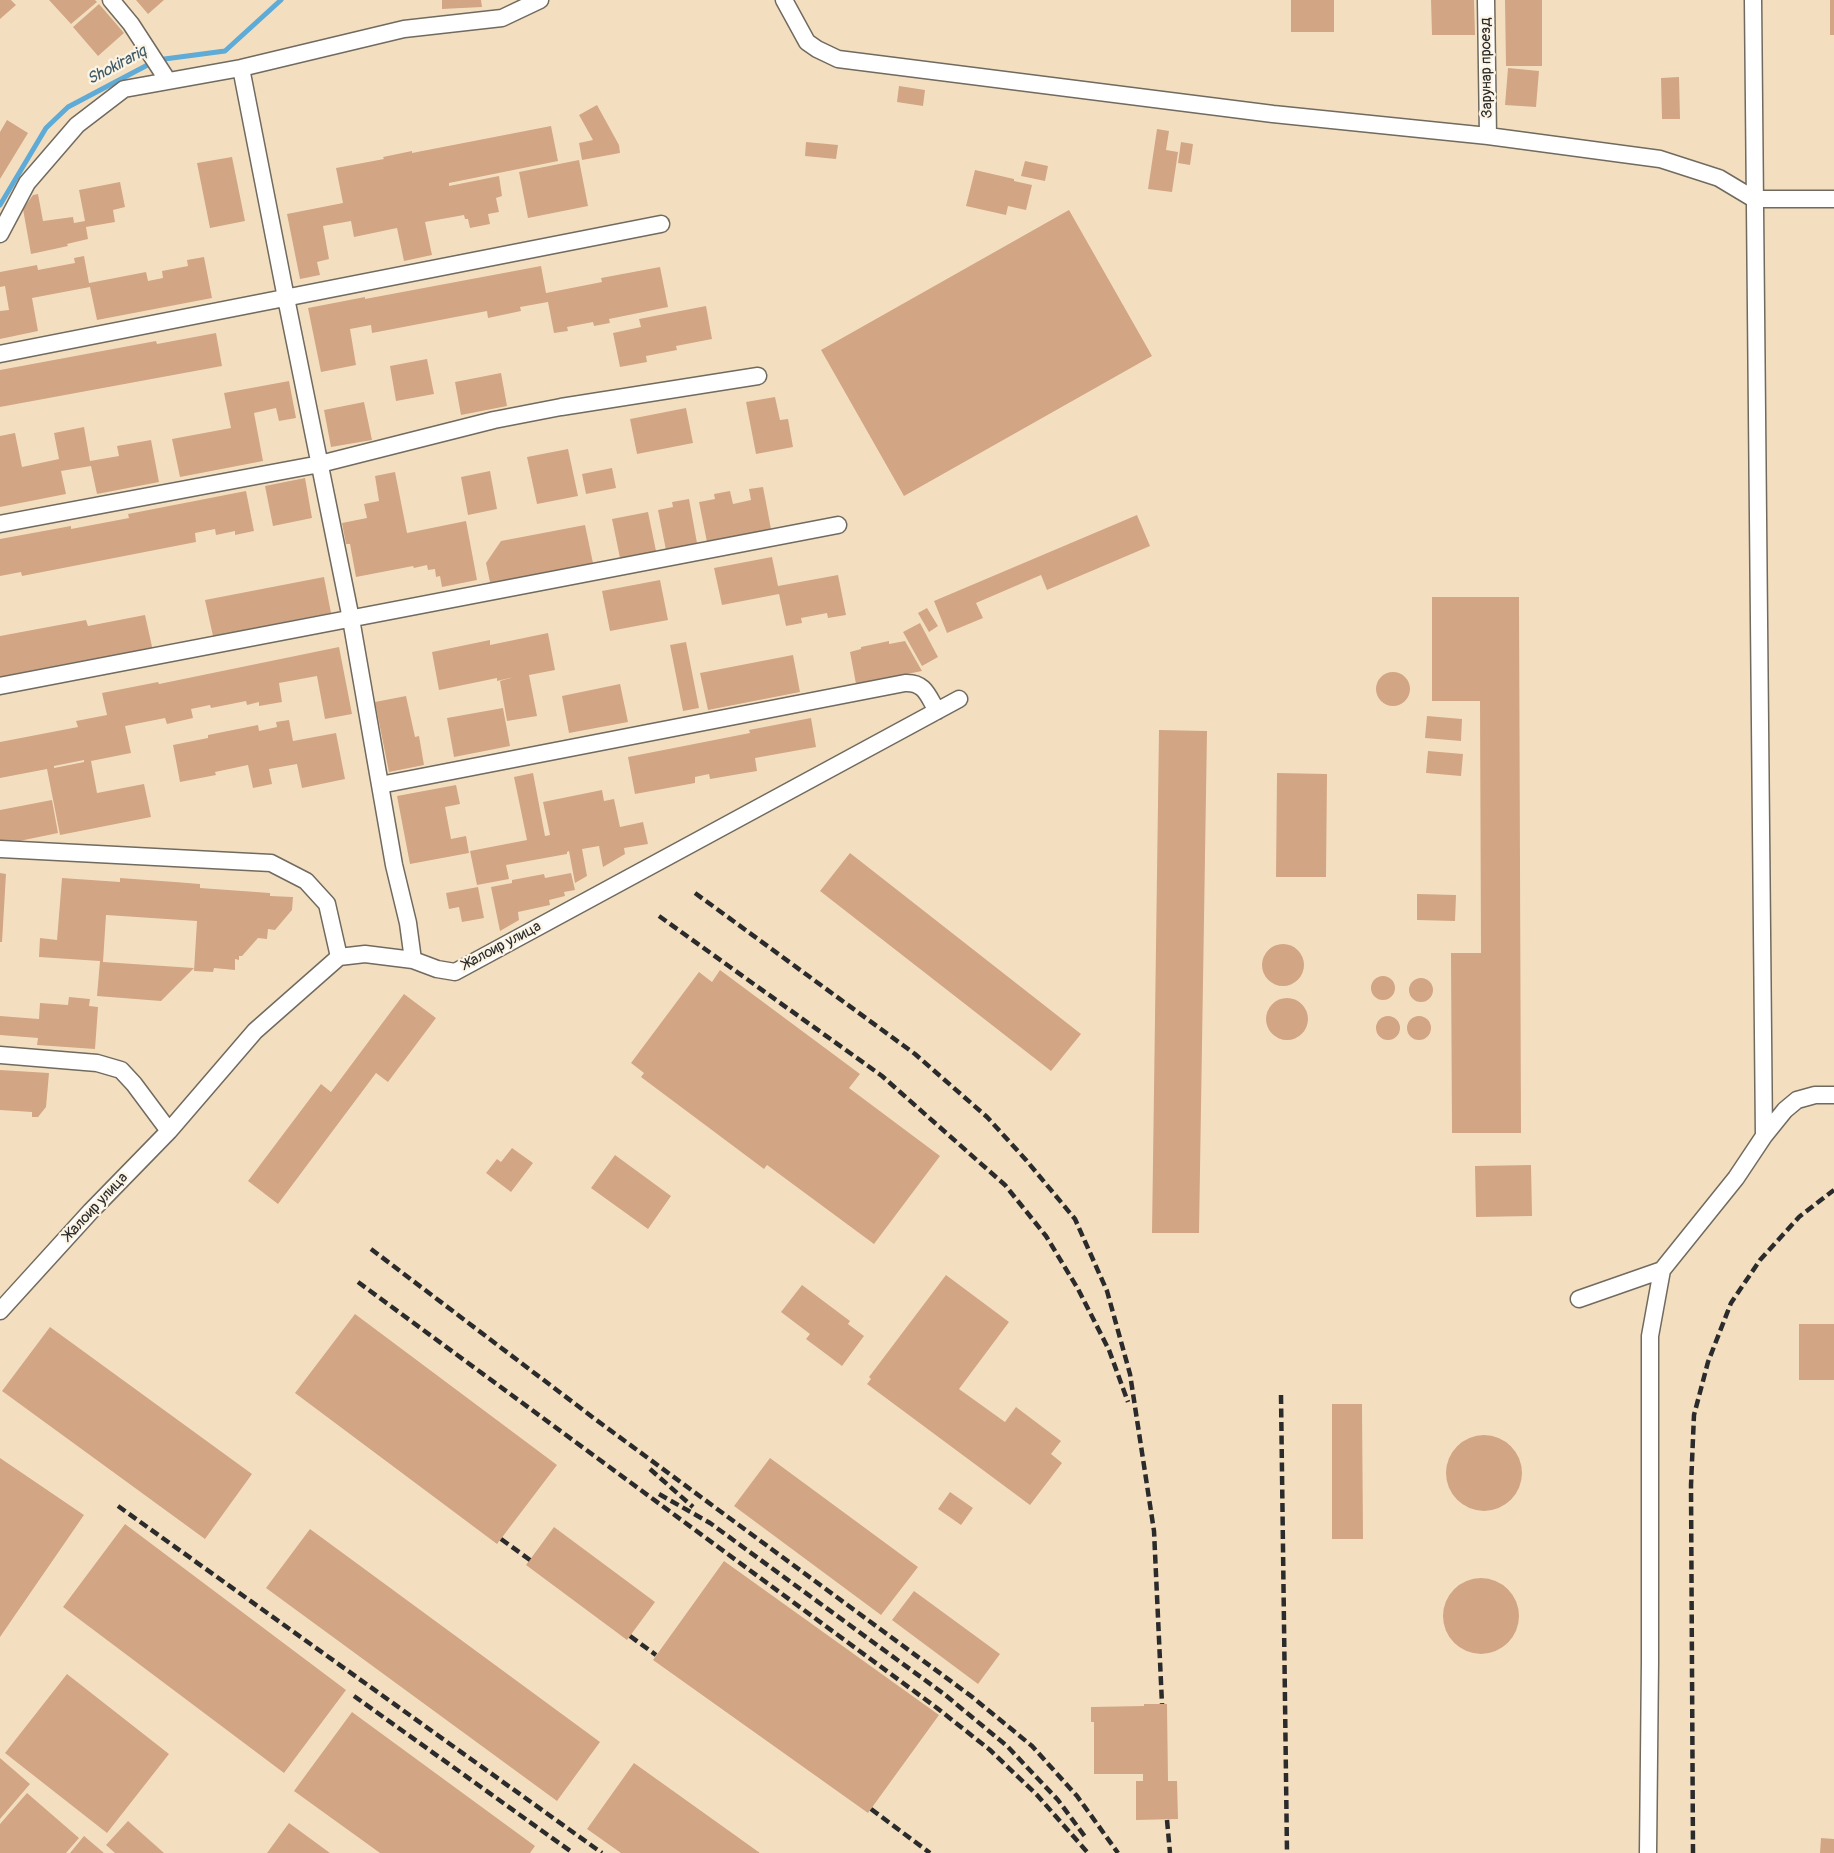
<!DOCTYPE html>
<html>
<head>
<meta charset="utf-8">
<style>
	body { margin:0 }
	canvas { display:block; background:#f3dfc0 }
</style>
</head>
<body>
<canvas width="1834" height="1853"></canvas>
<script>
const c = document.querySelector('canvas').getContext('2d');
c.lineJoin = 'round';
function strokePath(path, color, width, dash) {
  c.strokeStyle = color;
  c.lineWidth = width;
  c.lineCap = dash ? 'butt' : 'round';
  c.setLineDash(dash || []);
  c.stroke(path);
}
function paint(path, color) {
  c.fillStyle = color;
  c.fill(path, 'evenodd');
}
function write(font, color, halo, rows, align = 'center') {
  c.font = font + ' Pangolin,sans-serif';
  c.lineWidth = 4.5;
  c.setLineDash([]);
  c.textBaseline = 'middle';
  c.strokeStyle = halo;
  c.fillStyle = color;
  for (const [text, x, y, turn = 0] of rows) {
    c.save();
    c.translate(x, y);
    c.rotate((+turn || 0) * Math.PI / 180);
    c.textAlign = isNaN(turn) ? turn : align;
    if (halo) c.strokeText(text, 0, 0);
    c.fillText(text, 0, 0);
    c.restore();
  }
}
const stream = new Path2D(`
	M 0,205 L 46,128 L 68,107 L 157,60 L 225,51 L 281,0`);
const building = new Path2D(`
	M 0,0 L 11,0 L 16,5 L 0,19 Z
	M 49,0 L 95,0 L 97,2 L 71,24 Z
	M 136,0 L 164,0 L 148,14 Z
	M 442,0 L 481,0 L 482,7 L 442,9 Z
	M 1291,0 L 1334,0 L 1334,32 L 1291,32 Z
	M 1431,0 L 1474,0 L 1475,35 L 1432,35 Z
	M 1505,0 L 1542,0 L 1542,66 L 1506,66 Z
	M 1830,0 L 1834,0 L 1834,35 L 1830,35 Z
	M 99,4 L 124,33 L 98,56 L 73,27 Z
	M 1508,68 L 1539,71 L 1536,107 L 1505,105 Z
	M 1679,77 L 1680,119 L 1662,119 L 1661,78 Z
	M 899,86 L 925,90 L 923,106 L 897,102 Z
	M 597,105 L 619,145 L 620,153 L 582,160 L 579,143 L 593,140 L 579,115 Z
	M 7,120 L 28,133 L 0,179 L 0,132 Z
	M 551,126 L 558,161 L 449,183 L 449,186 L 499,176 L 502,196 L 496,198 L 499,212 L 488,214 L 490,224 L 470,228 L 468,219 L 465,219 L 464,215 L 425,222 L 432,255 L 404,261 L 397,228 L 354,237 L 351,221 L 323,226 L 329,259 L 317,262 L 320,275 L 300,279 L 287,214 L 343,203 L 336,168 L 384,159 L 383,157 L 412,151 L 412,153 Z
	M 1157,129 L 1169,131 L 1166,150 L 1178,152 L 1172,192 L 1148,189 Z
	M 806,142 L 838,145 L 836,159 L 805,156 Z
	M 1181,142 L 1193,144 L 1190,165 L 1178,163 Z
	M 232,157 L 245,221 L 210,228 L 197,163 Z
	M 579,160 L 588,206 L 528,218 L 519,172 Z
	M 1025,161 L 1048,166 L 1045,181 L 1021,176 Z
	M 975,170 L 1014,179 L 1014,181 L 1032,185 L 1026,210 L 1008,206 L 1006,215 L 966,206 Z
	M 120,182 L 125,207 L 113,210 L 115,222 L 86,227 L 88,239 L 67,244 L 68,246 L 31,254 L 23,209 L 33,195 L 38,194 L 43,221 L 73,217 L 74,223 L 85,221 L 79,190 Z
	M 1069,210 L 1152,356 L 904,496 L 821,350 Z
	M 84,256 L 89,283 L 146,272 L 148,281 L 163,278 L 162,271 L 188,266 L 187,260 L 204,257 L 212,298 L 97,320 L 90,287 L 32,298 L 38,331 L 0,339 L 0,311 L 9,310 L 5,286 L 0,287 L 0,272 L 37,265 L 38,270 L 75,263 L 74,258 Z
	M 541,266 L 546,293 L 602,282 L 601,278 L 660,267 L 668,307 L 609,319 L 610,323 L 594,326 L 593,322 L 567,327 L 568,331 L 554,333 L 548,302 L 520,307 L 521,311 L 488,318 L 487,311 L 372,333 L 371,325 L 350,329 L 356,365 L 321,372 L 308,308 L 365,297 L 365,299 Z
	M 706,306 L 712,339 L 676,346 L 677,350 L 646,356 L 647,362 L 620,367 L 613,333 L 641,327 L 639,319 Z
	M 216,333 L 222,366 L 0,407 L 0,370 L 156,341 L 157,344 Z
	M 427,359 L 434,394 L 396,401 L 390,366 Z
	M 501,373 L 507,406 L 461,415 L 455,382 Z
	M 289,381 L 296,418 L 279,421 L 276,408 L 254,413 L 263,461 L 180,477 L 172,439 L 231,428 L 224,393 Z
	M 775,397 L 780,420 L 788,419 L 793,447 L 756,454 L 746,402 Z
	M 364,402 L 372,440 L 331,447 L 324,410 Z
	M 686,408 L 693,443 L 637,454 L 630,419 Z
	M 84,427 L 90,461 L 119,456 L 117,446 L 151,440 L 159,482 L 97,494 L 91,466 L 61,471 L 66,494 L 0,507 L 0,436 L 15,433 L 22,467 L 59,459 L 54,433 Z
	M 568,449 L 578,496 L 537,504 L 527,457 Z
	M 612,468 L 616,488 L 586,494 L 582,474 Z
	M 490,471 L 497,509 L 468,515 L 461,477 Z
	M 395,472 L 407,533 L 466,521 L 477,580 L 442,587 L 440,576 L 436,577 L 435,569 L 428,570 L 427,565 L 414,568 L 413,566 L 356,577 L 350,544 L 346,544 L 342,523 L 367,518 L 364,504 L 379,501 L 375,476 Z
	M 305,478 L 312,518 L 273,526 L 265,486 Z
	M 763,487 L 771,529 L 707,542 L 699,502 L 715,499 L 714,494 L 730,491 L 733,504 L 751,500 L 749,489 Z
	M 246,491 L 254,531 L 235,535 L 235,531 L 216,535 L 215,529 L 195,533 L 196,542 L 22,576 L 21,572 L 0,576 L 0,539 L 71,526 L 71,529 L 129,518 L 128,514 Z
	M 689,499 L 697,543 L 666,550 L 658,510 L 673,507 L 672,502 Z
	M 648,512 L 656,551 L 620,558 L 612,519 Z
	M 1137,515 L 1150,546 L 1047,590 L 1041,575 L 976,603 L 983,618 L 947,633 L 934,601 Z
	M 585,525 L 594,568 L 491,587 L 486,563 L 501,541 Z
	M 772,557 L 778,586 L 838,575 L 846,615 L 828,618 L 827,613 L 801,618 L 802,623 L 786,626 L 779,594 L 722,605 L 714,568 Z
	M 324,577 L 331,613 L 213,636 L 205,600 Z
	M 660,580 L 668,620 L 610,631 L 602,591 Z
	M 1432,597 L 1519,597 L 1521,1133 L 1452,1133 L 1451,953 L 1481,953 L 1480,701 L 1432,701 Z
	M 927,608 L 938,626 L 929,632 L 918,613 Z
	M 145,615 L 153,651 L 0,681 L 0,636 L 86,620 L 88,626 Z
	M 920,623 L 938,657 L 922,666 L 903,632 Z
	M 548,633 L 555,670 L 529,675 L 537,716 L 507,721 L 500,681 L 514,677 L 497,681 L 497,678 L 439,690 L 432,652 L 490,640 L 490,645 Z
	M 889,641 L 889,644 L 905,641 L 922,671 L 856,684 L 850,652 L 861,649 L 861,647 Z
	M 686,642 L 699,708 L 683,711 L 670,645 Z
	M 339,647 L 352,714 L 325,719 L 317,676 L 279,683 L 282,702 L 259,706 L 259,702 L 247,705 L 246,701 L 211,708 L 210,705 L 191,709 L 193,718 L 167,724 L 165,718 L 125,726 L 131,753 L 91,761 L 97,793 L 144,784 L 151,817 L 60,835 L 47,769 L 0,778 L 0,742 L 78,727 L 76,721 L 107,715 L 102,693 L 158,682 L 159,684 ZM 84,760 L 84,762 L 54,768 L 54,766 Z
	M 793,655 L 800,692 L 708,710 L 700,673 Z
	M1376 689a17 17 0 1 1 34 0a17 17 0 1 1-34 0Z
	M 620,684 L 628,722 L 569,733 L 562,696 Z
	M 406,696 L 415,737 L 419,736 L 424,765 L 389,772 L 375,702 Z
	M 503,708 L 510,746 L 454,757 L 447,718 Z
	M 1427,716 L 1462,719 L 1461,741 L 1425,738 Z
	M 811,718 L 816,747 L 755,758 L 757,771 L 710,779 L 709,774 L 695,777 L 695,783 L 635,794 L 628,757 L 750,733 L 749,730 Z
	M 289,720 L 293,741 L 336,733 L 345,779 L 302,788 L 297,764 L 269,769 L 272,784 L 253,788 L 248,765 L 215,772 L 216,775 L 180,782 L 173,745 L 208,738 L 208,735 L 258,725 L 259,731 L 277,727 L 276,722 Z
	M 1159,730 L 1207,731 L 1199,1233 L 1152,1233 Z
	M 1428,751 L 1463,754 L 1461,776 L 1426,773 Z
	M 533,773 L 545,836 L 550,835 L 543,802 L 602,790 L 604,801 L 614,799 L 620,827 L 643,822 L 648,844 L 624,848 L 625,854 L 603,867 L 599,846 L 582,849 L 587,876 L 575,883 L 569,851 L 567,852 L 567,854 L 506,865 L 509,879 L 477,885 L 470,851 L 527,840 L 514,777 Z
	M 1277,773 L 1327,774 L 1326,877 L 1276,877 Z
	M 456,785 L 460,804 L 445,807 L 451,839 L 466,836 L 469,853 L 410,864 L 397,796 Z
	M 52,800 L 58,833 L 0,845 L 0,810 Z
	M 850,853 L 1081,1034 L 1051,1071 L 820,891 Z
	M 0,873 L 6,874 L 2,942 L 0,942 Z
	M 571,873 L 575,890 L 564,892 L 565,896 L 549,900 L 550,905 L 518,912 L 519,920 L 500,931 L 491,887 L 512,883 L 512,880 L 544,874 L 545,878 Z
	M 62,878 L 120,882 L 120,878 L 175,882 L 200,884 L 200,888 L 270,893 L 270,896 L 293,897 L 292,910 L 275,930 L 268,929 L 267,939 L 258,938 L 242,956 L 239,956 L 239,960 L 235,959 L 235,970 L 214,968 L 213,972 L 194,971 L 197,921 L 106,915 L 103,962 L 194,968 L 161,1001 L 97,996 L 100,961 L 39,957 L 40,938 L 57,940 Z
	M 478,887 L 484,918 L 462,922 L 459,907 L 449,909 L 446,893 Z
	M 1417,894 L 1456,895 L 1455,921 L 1417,920 Z
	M1262 965a21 21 0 1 1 42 0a21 21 0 1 1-42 0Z
	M 720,970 L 860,1074 L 849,1088 L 940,1156 L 874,1244 L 767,1165 L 764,1169 L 641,1077 L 644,1073 L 631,1063 L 699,972 L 712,982 Z
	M1371 988a12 12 0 1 1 24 0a12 12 0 1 1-24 0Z
	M1409 990a12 12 0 1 1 24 0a12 12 0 1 1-24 0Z
	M 404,994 L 436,1018 L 388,1082 L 376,1073 L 278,1204 L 248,1181 L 321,1084 L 331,1092 Z
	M 69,997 L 90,999 L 89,1006 L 98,1007 L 95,1049 L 37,1045 L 38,1038 L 0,1035 L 0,1016 L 39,1019 L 40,1003 L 68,1005 Z
	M1266 1019a21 21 0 1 1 42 0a21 21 0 1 1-42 0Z
	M1376 1028a12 12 0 1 1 24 0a12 12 0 1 1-24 0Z
	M1407 1028a12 12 0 1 1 24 0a12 12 0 1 1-24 0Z
	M 0,1070 L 49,1073 L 46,1107 L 38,1117 L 32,1117 L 32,1112 L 0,1110 Z
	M 512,1148 L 533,1163 L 511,1192 L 486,1173 L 497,1159 L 501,1162 Z
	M 615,1155 L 671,1196 L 648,1229 L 591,1188 Z
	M 1531,1165 L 1532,1216 L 1476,1217 L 1475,1166 Z
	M 946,1275 L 1009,1322 L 959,1389 L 1005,1422 L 1016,1407 L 1061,1441 L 1051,1454 L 1062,1463 L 1030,1505 L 867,1384 L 871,1379 L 869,1377 Z
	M 802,1285 L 850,1321 L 848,1324 L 864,1336 L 842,1366 L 806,1339 L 810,1334 L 781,1312 Z
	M 355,1314 L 557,1465 L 497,1544 L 295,1393 Z
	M 1799,1324 L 1834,1324 L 1834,1380 L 1799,1380 Z
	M 50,1327 L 252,1474 L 205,1539 L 2,1391 Z
	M 1332,1404 L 1362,1404 L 1363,1539 L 1332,1539 Z
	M1446 1473a38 38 0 1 1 76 0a38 38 0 1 1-76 0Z
	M 0,1458 L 84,1515 L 0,1637 Z
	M 770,1458 L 918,1567 L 881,1615 L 734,1506 Z
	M 950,1492 L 973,1508 L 961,1525 L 938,1509 Z
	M 125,1524 L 346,1690 L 284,1773 L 63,1607 Z
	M 554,1527 L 655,1602 L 627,1640 L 526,1565 Z
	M 310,1529 L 600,1742 L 557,1801 L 266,1588 Z
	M 724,1561 L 939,1715 L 868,1813 L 653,1660 Z
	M1443 1616a38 38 0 1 1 76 0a38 38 0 1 1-76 0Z
	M 914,1591 L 1000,1654 L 978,1684 L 892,1620 Z
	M 67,1674 L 169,1754 L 107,1833 L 5,1753 Z
	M 1144,1704 L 1167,1704 L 1168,1781 L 1177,1781 L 1178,1819 L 1136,1820 L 1136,1781 L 1143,1781 L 1143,1774 L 1094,1774 L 1094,1722 L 1091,1722 L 1091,1707 L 1144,1706 Z
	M 352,1712 L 535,1846 L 530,1853 L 380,1853 L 294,1791 Z
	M 0,1758 L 30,1784 L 0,1819 Z
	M 634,1763 L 760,1853 L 621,1853 L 587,1829 Z
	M 27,1793 L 79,1838 L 66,1853 L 0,1853 L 0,1824 Z
	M 128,1821 L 164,1853 L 115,1853 L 106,1845 Z
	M 289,1823 L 330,1853 L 267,1853 Z
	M 84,1836 L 104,1853 L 70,1853 Z
	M 1821,1838 L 1834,1839 L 1834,1853 L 1820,1853 Z`);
const minor = new Path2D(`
	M 111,0 L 131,24 L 168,81
	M 784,0 L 807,42 L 817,49 L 838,59 L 1273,114 L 1488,136 L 1660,159 L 1719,178 L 1754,199 L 1834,199
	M 1486,0 L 1488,136
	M 1753,0 L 1764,1136
	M 241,68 L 286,298 L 351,619 L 394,865 L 408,923 L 413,960
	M 0,234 L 27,183 L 77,125 L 124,89 L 241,68 L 404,29 L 502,18 L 540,0
	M 0,354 L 661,224
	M 0,524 L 320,464 L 494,420 L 561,407 L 758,376
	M 0,686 L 838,525
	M 380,785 L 905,683 C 925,682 928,696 937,711
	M 0,849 L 271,863 L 306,881 L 327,904 L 339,957
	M 0,1055 L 97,1063 L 121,1070 L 134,1084 L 169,1131
	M 1579,1299 L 1662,1270 L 1736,1178 L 1764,1136 L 1785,1110 L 1797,1100 L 1815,1095 L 1834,1095
	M 0,1311 L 91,1211 L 169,1131 L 255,1031 L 339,957 L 365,954 L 413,960 L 437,969 L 455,972 L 959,699
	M 1648,1853 L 1650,1661 L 1650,1336 L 1662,1270`);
const rail = new Path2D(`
	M 695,893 L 915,1054 L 987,1117 L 1026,1160 L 1075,1219 L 1107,1291 L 1130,1374 L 1154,1531 L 1162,1704
	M 659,916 L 882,1076 L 1005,1185 L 1046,1236 L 1078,1289 L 1109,1350 L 1128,1402
	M 371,1249 L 595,1419 L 971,1696 L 1032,1746 L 1077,1796 L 1118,1853
	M 358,1282 L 937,1708 L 990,1750 L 1037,1795 L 1088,1853
	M 1281,1395 L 1287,1853
	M 650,1469 L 693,1507
	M 659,1494 L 710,1523 L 944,1694 L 1007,1746 L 1058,1800 L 1086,1838
	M 118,1506 L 602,1853
	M 501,1539 L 530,1560
	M 630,1636 L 656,1655
	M 354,1696 L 573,1853
	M 871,1809 L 930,1853
	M 1167,1820 L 1170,1853
	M 1693,1853 L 1691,1485 L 1694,1415 L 1708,1362 L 1731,1303 L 1760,1260 L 1799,1217 L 1834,1190`);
const streetNames = [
	["Зарунар проезд",1487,68,-91],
	["Жалоир улица",502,946,-28],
	["Жалоир улица",96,1207,-47]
];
const waterNames = [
	["Shokirariq",117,66,-28]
];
strokePath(stream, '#5eabd7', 5);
paint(building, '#d2a684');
strokePath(minor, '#716a5f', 19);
strokePath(minor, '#fff', 16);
strokePath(rail, '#2b2b2b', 4.5, [9, 4.5]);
write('15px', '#2b2b2b', '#fcf5e5', streetNames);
write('italic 16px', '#3d5867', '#fcf5e5', waterNames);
</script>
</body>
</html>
